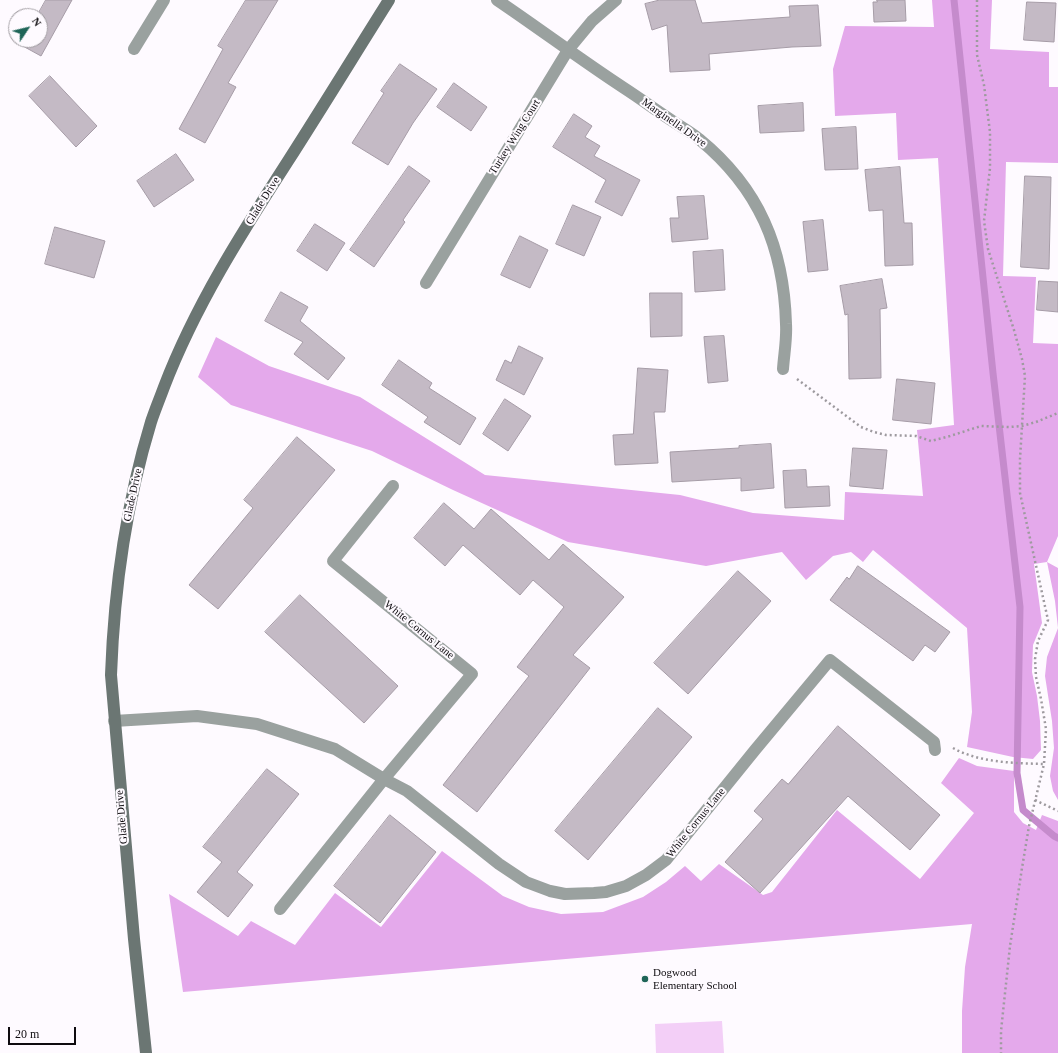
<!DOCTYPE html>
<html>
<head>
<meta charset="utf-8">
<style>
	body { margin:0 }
	#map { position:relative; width:1058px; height:1053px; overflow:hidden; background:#fefaff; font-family:Georgia,serif }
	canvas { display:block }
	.north { position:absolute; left:8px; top:8px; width:40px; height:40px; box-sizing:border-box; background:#fefaff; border:1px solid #9e9a9f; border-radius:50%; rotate:55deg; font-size:11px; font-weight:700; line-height:16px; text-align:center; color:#0e0b0f }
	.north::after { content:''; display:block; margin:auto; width:14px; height:18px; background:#1f6558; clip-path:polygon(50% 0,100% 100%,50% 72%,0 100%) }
	.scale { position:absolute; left:8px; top:1027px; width:68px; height:18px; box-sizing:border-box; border:2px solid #0e0b0f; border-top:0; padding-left:5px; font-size:12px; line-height:14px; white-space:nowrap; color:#0e0b0f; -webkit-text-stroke:3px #fefaff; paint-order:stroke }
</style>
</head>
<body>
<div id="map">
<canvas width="1058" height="1053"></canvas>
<div class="north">N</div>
<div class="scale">20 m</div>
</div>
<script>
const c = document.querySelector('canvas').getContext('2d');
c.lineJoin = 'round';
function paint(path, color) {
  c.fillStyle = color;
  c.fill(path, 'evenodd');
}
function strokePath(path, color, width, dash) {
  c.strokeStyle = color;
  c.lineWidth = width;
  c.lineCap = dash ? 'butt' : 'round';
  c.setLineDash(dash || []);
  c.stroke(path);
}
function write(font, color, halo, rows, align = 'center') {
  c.font = font + ' Georgia,serif';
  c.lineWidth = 4;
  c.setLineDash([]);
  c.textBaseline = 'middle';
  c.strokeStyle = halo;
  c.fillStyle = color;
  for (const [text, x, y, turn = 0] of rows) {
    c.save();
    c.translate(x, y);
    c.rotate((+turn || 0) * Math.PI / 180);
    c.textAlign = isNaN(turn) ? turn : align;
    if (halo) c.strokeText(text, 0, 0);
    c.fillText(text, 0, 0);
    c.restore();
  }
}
const green = new Path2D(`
	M 722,1021 L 724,1053 L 656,1053 L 655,1024 Z`);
const forest = new Path2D(`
	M 932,0 L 992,0 L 990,49 L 1049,52 L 1049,87 L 1058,87 L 1058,163 L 1006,162 L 1003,276 L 1036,277 L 1033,343 L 1058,344 L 1058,536 L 1047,562 L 1058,568 L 1058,800 L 1053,791 L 1050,776 L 1054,748 L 1052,721 L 1045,676 L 1047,657 L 1058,628 L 1055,601 L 1047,562 L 1034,564 L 1042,623 L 1033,645 L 1032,672 L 1037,696 L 1040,721 L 1041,750 L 1033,759 L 1013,757 L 967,747 L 972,712 L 967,628 L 873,550 L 863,562 L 851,552 L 833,556 L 806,580 L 782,552 L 706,566 L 568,542 L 453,490 L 372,451 L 231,405 L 198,377 L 216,337 L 269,366 L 360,397 L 485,475 L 680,495 L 753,513 L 844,520 L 845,492 L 923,496 L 917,430 L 954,425 L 938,158 L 898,160 L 896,113 L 835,116 L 833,69 L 845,26 L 934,27 Z
	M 959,758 L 977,766 L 1014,771 L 1014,812 L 1023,823 L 1036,830 L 1042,815 L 1058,821 L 1058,1053 L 962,1053 L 962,1011 L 965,967 L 972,924 L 183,992 L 169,894 L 238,936 L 251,921 L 295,945 L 335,893 L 381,927 L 442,851 L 503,896 L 529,907 L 561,914 L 603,912 L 643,897 L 666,882 L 685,866 L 701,881 L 719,864 L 763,895 L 772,892 L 837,810 L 920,879 L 974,813 L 941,783 Z`);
const stream = new Path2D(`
	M 954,0 L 993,373 L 1020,607 L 1017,773 L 1023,810 L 1054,836 L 1058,838`);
const building = new Path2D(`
	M 46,0 L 72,0 L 41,56 L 21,45 L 23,40 L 40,40 L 40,16 L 37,16 Z
	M 246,0 L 278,0 L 228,83 L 236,87 L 205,143 L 179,129 L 223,49 L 218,46 Z
	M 660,0 L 695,0 L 702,23 L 790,17 L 789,6 L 818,5 L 821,46 L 792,47 L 709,54 L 710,70 L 670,72 L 667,25 L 652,30 L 645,4 Z
	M 877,0 L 905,0 L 906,21 L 874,22 L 873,2 L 877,2 Z
	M 1027,2 L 1056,3 L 1054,42 L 1024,40 Z
	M 400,64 L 437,89 L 413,123 L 388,165 L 352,143 L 384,93 L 381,91 Z
	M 50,76 L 97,126 L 76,147 L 29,96 Z
	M 454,83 L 487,107 L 471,131 L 437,107 Z
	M 803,103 L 804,131 L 760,133 L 758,106 Z
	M 574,114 L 592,126 L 585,137 L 600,146 L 594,156 L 640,180 L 622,216 L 595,202 L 606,180 L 553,147 Z
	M 856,127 L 858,169 L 825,170 L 822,129 Z
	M 176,154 L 194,180 L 154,207 L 137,181 Z
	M 409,166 L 430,181 L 403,220 L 405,222 L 374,267 L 350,250 Z
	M 900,167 L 904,223 L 912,223 L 913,265 L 885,266 L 883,210 L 869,211 L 865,170 Z
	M 1025,176 L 1051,177 L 1049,269 L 1021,267 Z
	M 704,196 L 708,239 L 672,242 L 670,218 L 679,218 L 677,197 Z
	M 573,205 L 601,217 L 584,256 L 556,244 Z
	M 823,220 L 828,270 L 808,272 L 803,222 Z
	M 315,224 L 345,243 L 327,271 L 297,251 Z
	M 55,227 L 105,241 L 94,278 L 45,264 Z
	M 520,236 L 548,250 L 530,288 L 501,275 Z
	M 723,250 L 725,290 L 695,292 L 693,252 Z
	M 882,279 L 887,308 L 880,309 L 881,378 L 849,379 L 848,314 L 845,315 L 840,286 Z
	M 1039,281 L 1058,282 L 1058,312 L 1037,310 Z
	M 281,292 L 308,307 L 300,321 L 345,358 L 328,380 L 294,354 L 303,342 L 265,321 Z
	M 650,293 L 682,293 L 682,336 L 651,337 Z
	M 724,336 L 728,381 L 708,383 L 704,337 Z
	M 519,346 L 543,358 L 524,395 L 496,380 L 505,360 L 511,363 Z
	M 399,360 L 432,383 L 429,388 L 476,418 L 460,445 L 424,422 L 428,417 L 382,385 Z
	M 638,368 L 668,370 L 665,412 L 654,412 L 658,463 L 615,465 L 613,435 L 633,434 Z
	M 897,379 L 935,383 L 931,424 L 893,420 Z
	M 505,399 L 531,416 L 508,451 L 483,434 Z
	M 297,437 L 335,470 L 218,609 L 189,585 L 253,508 L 244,500 Z
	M 771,444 L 774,488 L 741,491 L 741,478 L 672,482 L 670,452 L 739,448 L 739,446 Z
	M 853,448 L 887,450 L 883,489 L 850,486 Z
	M 806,470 L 807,487 L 829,486 L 830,506 L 785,508 L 783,471 Z
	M 444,503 L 474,529 L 491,509 L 549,560 L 563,544 L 624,597 L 573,655 L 590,668 L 477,812 L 443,785 L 529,676 L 517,667 L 564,607 L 533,580 L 520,595 L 463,545 L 445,566 L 414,538 Z
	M 858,566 L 950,632 L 935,652 L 925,645 L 913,661 L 830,600 L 847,577 L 849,579 Z
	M 738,571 L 771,601 L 688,694 L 654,663 Z
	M 300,595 L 398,686 L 364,723 L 265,632 Z
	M 658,708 L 692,737 L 588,860 L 555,831 Z
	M 838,726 L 940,815 L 910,850 L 848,796 L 760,893 L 725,862 L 763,819 L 754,811 L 782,779 L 788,784 Z
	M 267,769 L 299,794 L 237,872 L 253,885 L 228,917 L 197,892 L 222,862 L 203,847 Z
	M 390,815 L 436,852 L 380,923 L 334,886 Z`);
const path = new Path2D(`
	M 977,0 L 977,55 L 984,85 L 990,132 L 990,168 L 984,221 L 988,249 L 1014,330 L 1022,359 L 1025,376 L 1020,459 L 1020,493 L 1048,620 L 1038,641 L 1035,659 L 1036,677 L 1041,699 L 1046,729 L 1044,764 L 1029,826 L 1022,868 L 1010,946 L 1001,1031 L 1001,1053
	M 797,379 L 861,427 L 874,432 L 886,435 L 916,436 L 931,441 L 950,436 L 981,426 L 1009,427 L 1022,426 L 1036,422 L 1058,413
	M 953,748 C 980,763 1014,763 1044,764
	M 1035,800 L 1058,811`);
const lane = new Path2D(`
	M 114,721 L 197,716 L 257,724 L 335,749 L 384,779 L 407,791 L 499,864 L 526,882 L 550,891 L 565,894 L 594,893 L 606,892 L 626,886 L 646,875 L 666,860 L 755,750 L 830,660 L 934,742 L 935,750
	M 280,909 L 384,779 L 472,674 L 333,561 L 393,486`);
const street = new Path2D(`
	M 497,0 C 540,29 581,60 624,88 C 641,99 657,111 674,122 C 683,128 692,133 699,139 C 759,188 784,248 786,324 C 787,339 784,354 783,369
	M 134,49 L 164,0
	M 426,283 L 568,50 L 592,21 L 616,0`);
const secondary = new Path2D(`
	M 146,1053 L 134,939 L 111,675 C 114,590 126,504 151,422 C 155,410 160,398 164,387 C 195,306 241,234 288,161 C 322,108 355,54 389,0`);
const markers = [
	[645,979,4,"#1f6558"]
];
const streetNames = [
	["Marginella Drive",674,123,35],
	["Turkey Wing Court",515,137,-58],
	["Glade Drive",263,201,-58],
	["Glade Drive",133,495,-78],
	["White Cornus Lane",419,630,39],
	["Glade Drive",122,817,-95],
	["White Cornus Lane",696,823,-51]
];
const poiNames = [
	["Dogwood",653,973],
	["Elementary School",653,986]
];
paint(green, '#f3cff7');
paint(forest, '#e4a9eb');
strokePath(stream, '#c58bcc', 7);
paint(building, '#c4bac5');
strokePath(building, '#a69ca7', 1);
strokePath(path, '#9e9a9f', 2.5, [2, 3]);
strokePath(lane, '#9aa19f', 12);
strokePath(street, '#9aa19f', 12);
strokePath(secondary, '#6b7673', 12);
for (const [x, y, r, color] of markers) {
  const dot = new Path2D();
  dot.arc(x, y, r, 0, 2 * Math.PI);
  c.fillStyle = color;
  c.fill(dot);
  strokePath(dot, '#fefaff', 1.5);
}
write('11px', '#0e0b0f', '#fefaff', streetNames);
write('11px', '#0e0b0f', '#fefaff', poiNames, 'left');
</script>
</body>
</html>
